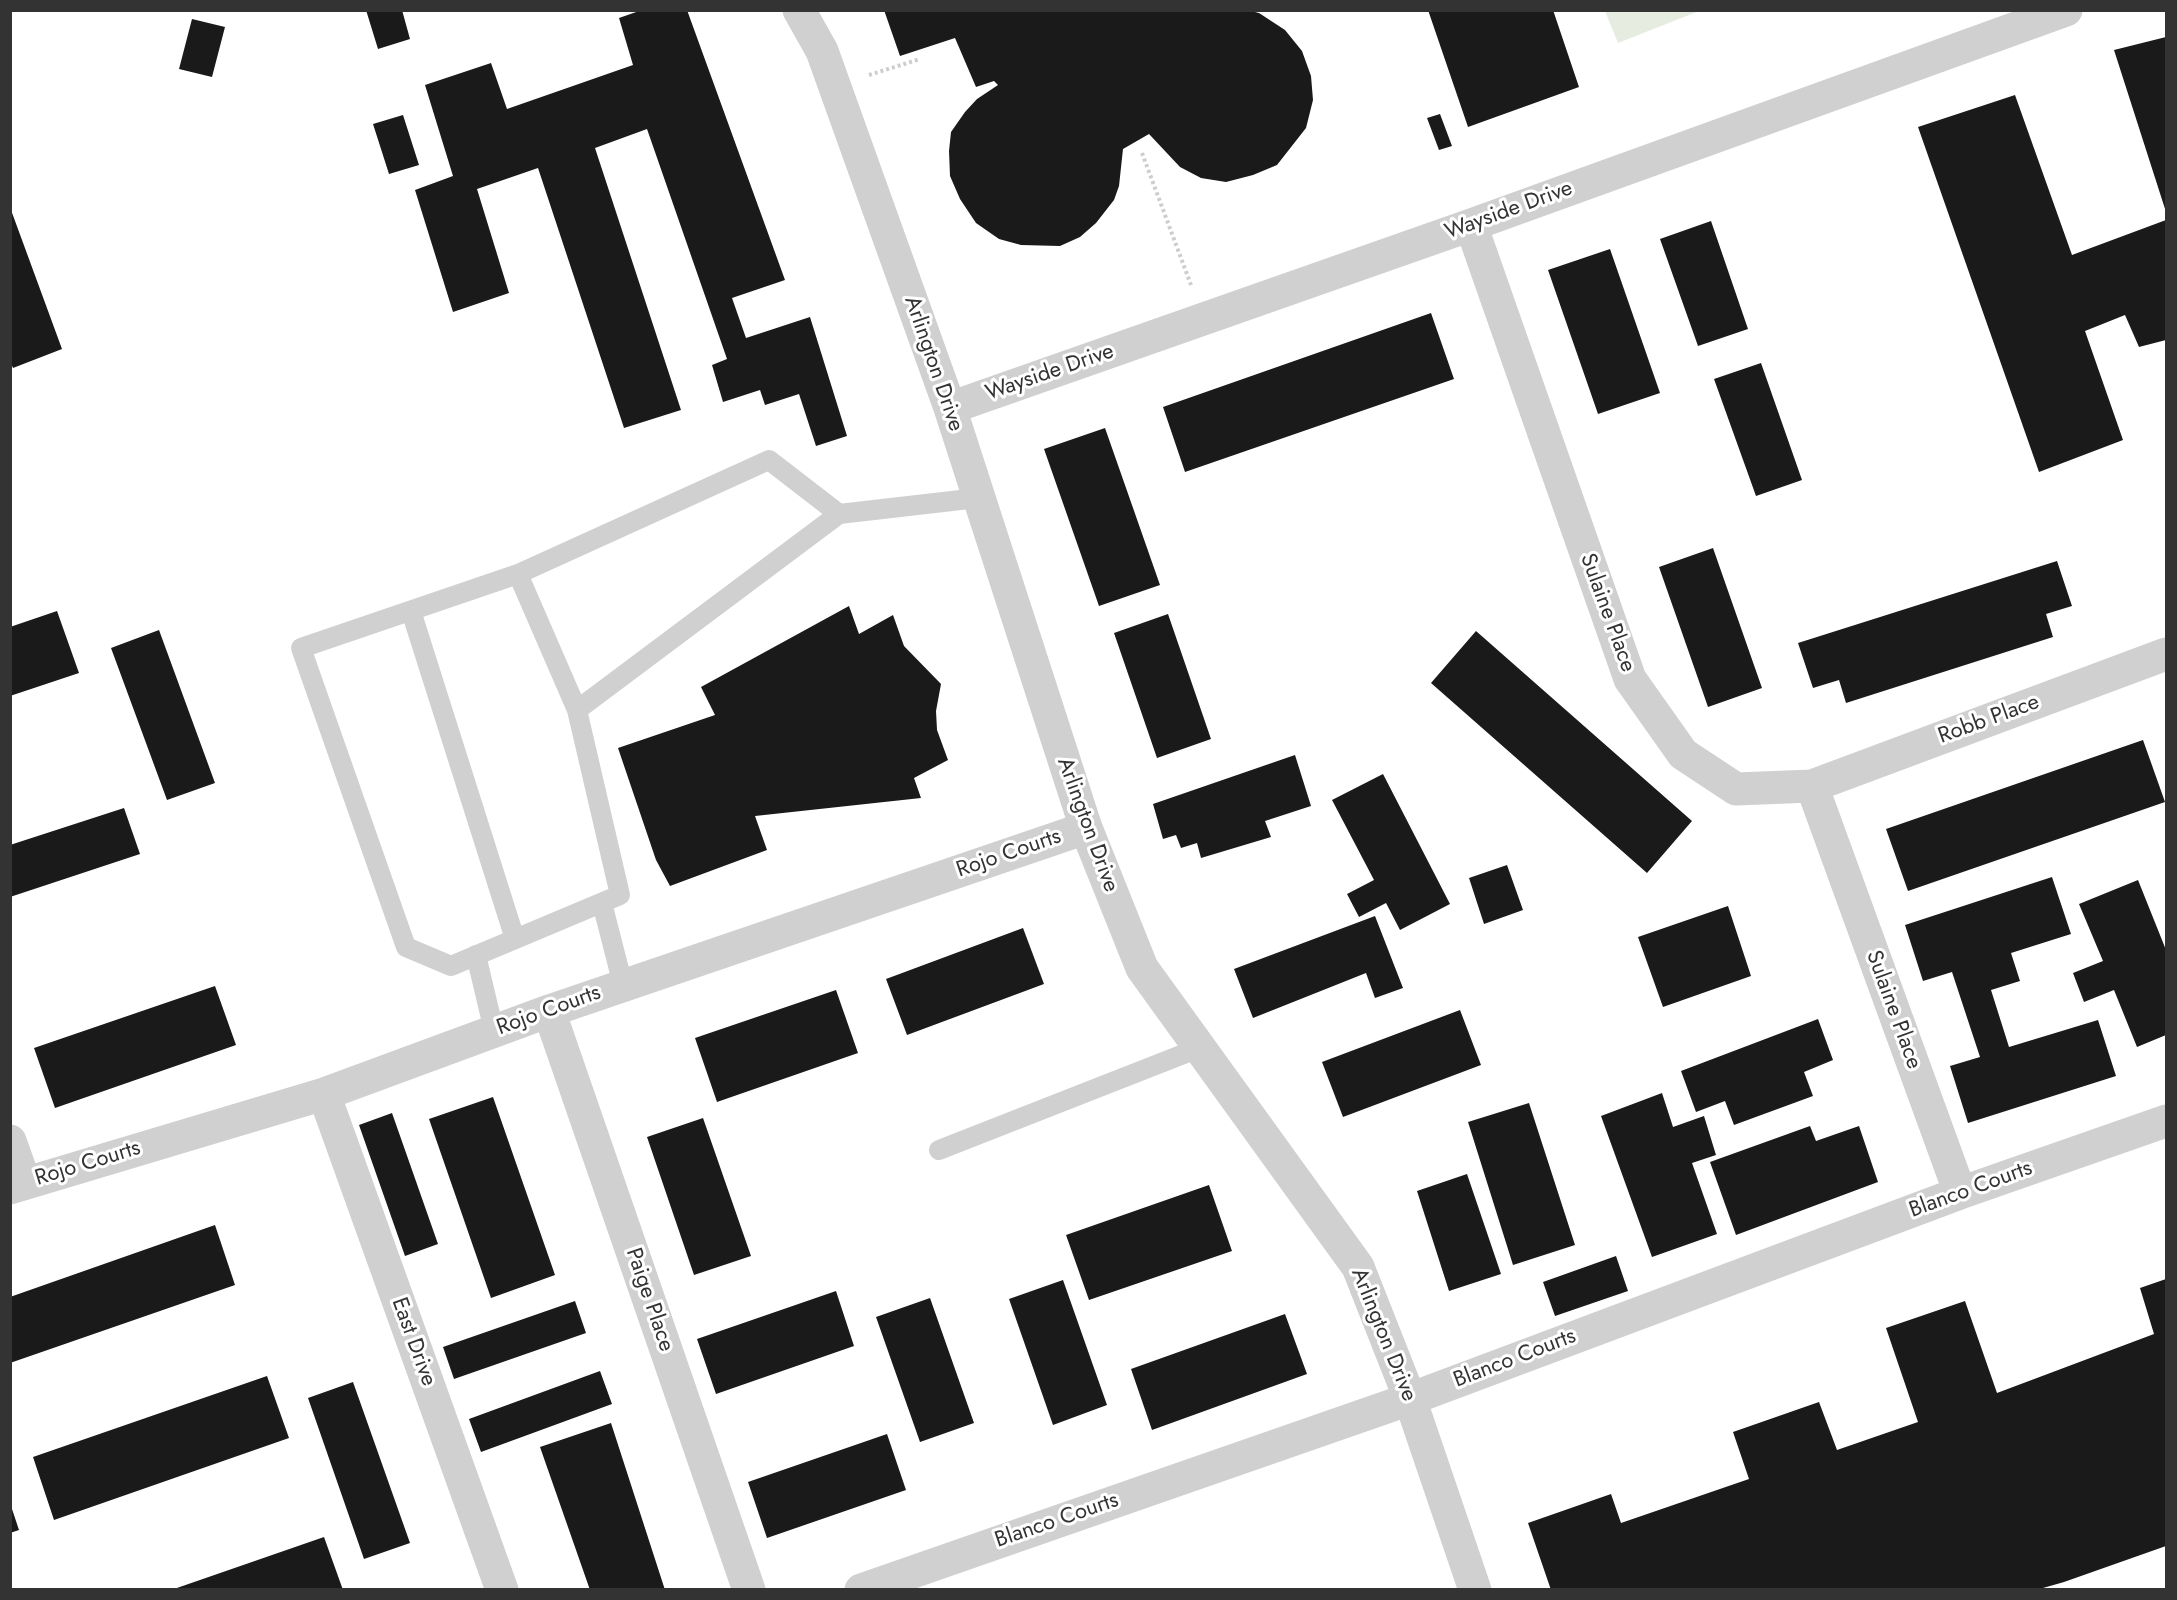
<!DOCTYPE html>
<html>
<head>
<meta charset="utf-8">
<style>
	body { margin:0 }
	#map { position:relative; width:2177px; height:1600px; overflow:hidden; background:#fff; font-family:Jost,sans-serif }
	canvas { display:block }
	.frame { position:absolute; inset:0; border:12px solid #333; pointer-events:none }
</style>
</head>
<body>
<div id="map">
<canvas width="2177" height="1600"></canvas>
<div class="frame"></div>
</div>
<script>
const c = document.querySelector('canvas').getContext('2d');
c.lineJoin = 'round';
function paint(path, color) {
  c.fillStyle = color;
  c.fill(path, 'evenodd');
}
function strokePath(path, color, width, dash) {
  c.strokeStyle = color;
  c.lineWidth = width;
  c.lineCap = dash ? 'butt' : 'round';
  c.setLineDash(dash || []);
  c.stroke(path);
}
function write(font, color, halo, rows, align = 'center') {
  c.font = font + ' Jost,sans-serif';
  c.lineWidth = 6;
  c.setLineDash([]);
  c.textBaseline = 'middle';
  c.strokeStyle = halo;
  c.fillStyle = color;
  for (const [text, x, y, turn = 0] of rows) {
    c.save();
    c.translate(x, y);
    c.rotate((+turn || 0) * Math.PI / 180);
    c.textAlign = isNaN(turn) ? turn : align;
    if (halo) c.strokeText(text, 0, 0);
    c.fillText(text, 0, 0);
    c.restore();
  }
}
const green = new Path2D(`
	M 1605,11 L 1699,11 L 1618,43 Z`);
const building = new Path2D(`
	M 366,10 L 402,10 L 410,39 L 378,49 Z
	M 642,10 L 687,10 L 785,280 L 732,298 L 746,338 L 810,317 L 847,436 L 816,446 L 799,394 L 765,405 L 760,390 L 723,402 L 712,365 L 727,359 L 647,129 L 595,148 L 681,410 L 624,428 L 538,168 L 477,189 L 509,293 L 453,312 L 415,190 L 453,176 L 425,85 L 491,63 L 507,109 L 633,65 L 619,18 Z
	M 884,10 L 1247,10 L 1259,13 L 1285,30 L 1302,51 L 1311,76 L 1313,100 L 1306,128 L 1277,165 L 1253,175 L 1226,182 L 1201,178 L 1180,167 L 1149,134 L 1123,149 L 1119,186 L 1114,200 L 1096,223 L 1080,237 L 1060,246 L 1021,245 L 999,239 L 976,223 L 960,199 L 950,176 L 949,151 L 951,132 L 965,112 L 977,99 L 998,85 L 994,81 L 976,87 L 955,38 L 900,56 Z
	M 1428,10 L 1553,10 L 1579,87 L 1468,127 Z
	M 192,19 L 225,27 L 212,77 L 179,69 Z
	M 2166,37 L 2166,212 L 2114,50 Z
	M 2015,95 L 2072,255 L 2166,220 L 2166,340 L 2139,347 L 2125,315 L 2085,331 L 2123,440 L 2039,472 L 1918,127 Z
	M 1440,114 L 1452,146 L 1439,150 L 1427,118 Z
	M 403,115 L 419,165 L 389,174 L 373,124 Z
	M 11,210 L 62,349 L 13,368 L 10,361 Z
	M 1711,221 L 1748,329 L 1698,346 L 1660,239 Z
	M 1610,249 L 1660,393 L 1598,414 L 1548,270 Z
	M 1431,313 L 1454,379 L 1185,472 L 1163,407 Z
	M 1761,363 L 1802,480 L 1756,496 L 1714,379 Z
	M 1105,428 L 1160,585 L 1099,606 L 1044,449 Z
	M 1713,548 L 1762,688 L 1708,707 L 1659,567 Z
	M 2057,561 L 2072,606 L 2046,614 L 2053,637 L 1846,703 L 1839,680 L 1813,688 L 1798,643 Z
	M 849,606 L 859,634 L 893,615 L 904,646 L 941,684 L 936,711 L 937,730 L 948,760 L 914,778 L 921,798 L 755,816 L 767,850 L 670,886 L 656,860 L 618,748 L 715,715 L 701,687 Z
	M 57,611 L 79,673 L 10,696 L 10,627 Z
	M 1168,614 L 1211,739 L 1157,758 L 1114,633 Z
	M 159,630 L 215,783 L 167,800 L 111,648 Z
	M 1476,631 L 1692,821 L 1647,873 L 1431,683 Z
	M 2143,740 L 2165,802 L 1908,891 L 1886,829 Z
	M 1295,755 L 1311,806 L 1265,821 L 1271,837 L 1201,858 L 1197,843 L 1181,848 L 1176,835 L 1163,839 L 1153,804 Z
	M 1383,774 L 1450,904 L 1400,930 L 1386,903 L 1359,917 L 1347,894 L 1374,880 L 1332,800 Z
	M 124,808 L 140,854 L 10,897 L 10,845 Z
	M 1507,865 L 1523,910 L 1484,924 L 1469,878 Z
	M 2052,877 L 2071,934 L 2011,953 L 2020,981 L 1991,990 L 2009,1047 L 2098,1020 L 2116,1076 L 1968,1123 L 1950,1066 L 1980,1057 L 1952,972 L 1923,981 L 1905,925 Z
	M 2138,880 L 2166,950 L 2166,1035 L 2137,1047 L 2114,990 L 2084,1002 L 2073,973 L 2103,961 L 2079,904 Z
	M 1728,906 L 1751,976 L 1663,1007 L 1638,937 Z
	M 1375,916 L 1403,988 L 1375,998 L 1366,973 L 1253,1018 L 1234,969 Z
	M 1023,928 L 1044,984 L 907,1035 L 886,979 Z
	M 215,986 L 236,1045 L 55,1108 L 34,1048 Z
	M 836,990 L 858,1053 L 717,1102 L 695,1038 Z
	M 1460,1010 L 1481,1065 L 1343,1117 L 1322,1062 Z
	M 1818,1019 L 1833,1060 L 1804,1072 L 1813,1096 L 1734,1125 L 1725,1101 L 1696,1112 L 1681,1071 Z
	M 1662,1093 L 1673,1127 L 1704,1116 L 1716,1155 L 1692,1163 L 1717,1234 L 1652,1257 L 1601,1116 Z
	M 493,1097 L 555,1275 L 491,1298 L 429,1119 Z
	M 1529,1103 L 1575,1245 L 1513,1265 L 1468,1122 Z
	M 392,1113 L 438,1244 L 405,1256 L 359,1125 Z
	M 703,1118 L 751,1256 L 694,1275 L 647,1137 Z
	M 1810,1126 L 1816,1141 L 1859,1126 L 1878,1182 L 1736,1235 L 1710,1162 Z
	M 1467,1174 L 1501,1274 L 1449,1291 L 1417,1191 Z
	M 1209,1185 L 1232,1251 L 1089,1300 L 1066,1235 Z
	M 215,1225 L 235,1285 L 10,1363 L 10,1297 Z
	M 1616,1256 L 1628,1291 L 1555,1316 L 1543,1282 Z
	M 2166,1279 L 2166,1546 L 2064,1582 L 2036,1590 L 1551,1590 L 1528,1523 L 1611,1494 L 1621,1523 L 1749,1479 L 1733,1432 L 1819,1402 L 1837,1450 L 1918,1422 L 1886,1328 L 1965,1301 L 1997,1393 L 2154,1334 L 2140,1288 Z
	M 1063,1280 L 1107,1405 L 1053,1425 L 1009,1299 Z
	M 836,1291 L 854,1346 L 716,1394 L 697,1339 Z
	M 930,1298 L 974,1423 L 920,1442 L 876,1317 Z
	M 575,1301 L 586,1333 L 454,1379 L 443,1347 Z
	M 1285,1314 L 1307,1374 L 1152,1430 L 1131,1369 Z
	M 600,1371 L 612,1404 L 481,1452 L 469,1419 Z
	M 267,1376 L 289,1438 L 54,1520 L 33,1457 Z
	M 353,1382 L 410,1543 L 364,1559 L 308,1398 Z
	M 611,1423 L 665,1590 L 590,1590 L 540,1447 Z
	M 887,1434 L 906,1490 L 767,1538 L 748,1482 Z
	M 11,1506 L 19,1530 L 10,1533 L 10,1507 Z
	M 324,1537 L 343,1590 L 174,1590 L 174,1589 Z`);
const path = new Path2D(`
	M 869,75 L 920,59
	M 1142,153 L 1191,285`);
const service = new Path2D(`
	M 839,514 L 577,710 L 518,574 L 769,460 L 839,514 L 978,498
	M 518,574 L 301,648 L 406,947 L 451,966 L 620,895 L 577,710
	M 411,611 L 515,939
	M 602,903 L 623,985
	M 476,955 L 494,1031
	M 939,1150 L 1199,1048`);
const minor = new Path2D(`
	M 799,10 L 822,51 L 950,408 L 1086,828 L 1142,968 L 1358,1267 L 1410,1399 L 1475,1590
	M 1471,225 L 1630,679 L 1683,754 L 1736,789 L 1812,786 L 1960,1193
	M 950,408 L 1471,225 L 2066,10
	M 1812,786 L 2166,654
	M 549,1011 L 749,1590
	M 324,1094 L 502,1590
	M 10,1141 L 25,1183
	M 10,1188 L 324,1094 L 549,1011 L 1086,828
	M 861,1590 L 1410,1399 L 1960,1193 L 2166,1121`);
const streetNames = [
	["Wayside Drive",1509,211,-20],
	["Arlington Drive",933,364,71],
	["Wayside Drive",1050,373,-19],
	["Sulaine Place",1607,613,70],
	["Robb Place",1989,720,-20],
	["Arlington Drive",1087,825,70],
	["Rojo Courts",1009,854,-19],
	["Sulaine Place",1893,1010,70],
	["Rojo Courts",549,1011,-20],
	["Rojo Courts",88,1164,-17],
	["Blanco Courts",1971,1190,-20],
	["Paige Place",649,1300,71],
	["Arlington Drive",1383,1335,68],
	["East Drive",413,1342,70],
	["Blanco Courts",1515,1359,-21],
	["Blanco Courts",1057,1521,-19]
];
paint(green, '#e6ecdf');
paint(building, '#1a1a1a');
strokePath(path, '#cdcdcd', 4, [3, 3]);
strokePath(service, '#d0d0d0', 20);
strokePath(minor, '#d0d0d0', 33);
write('22px', '#333', '#fff', streetNames);
</script>
</body>
</html>
